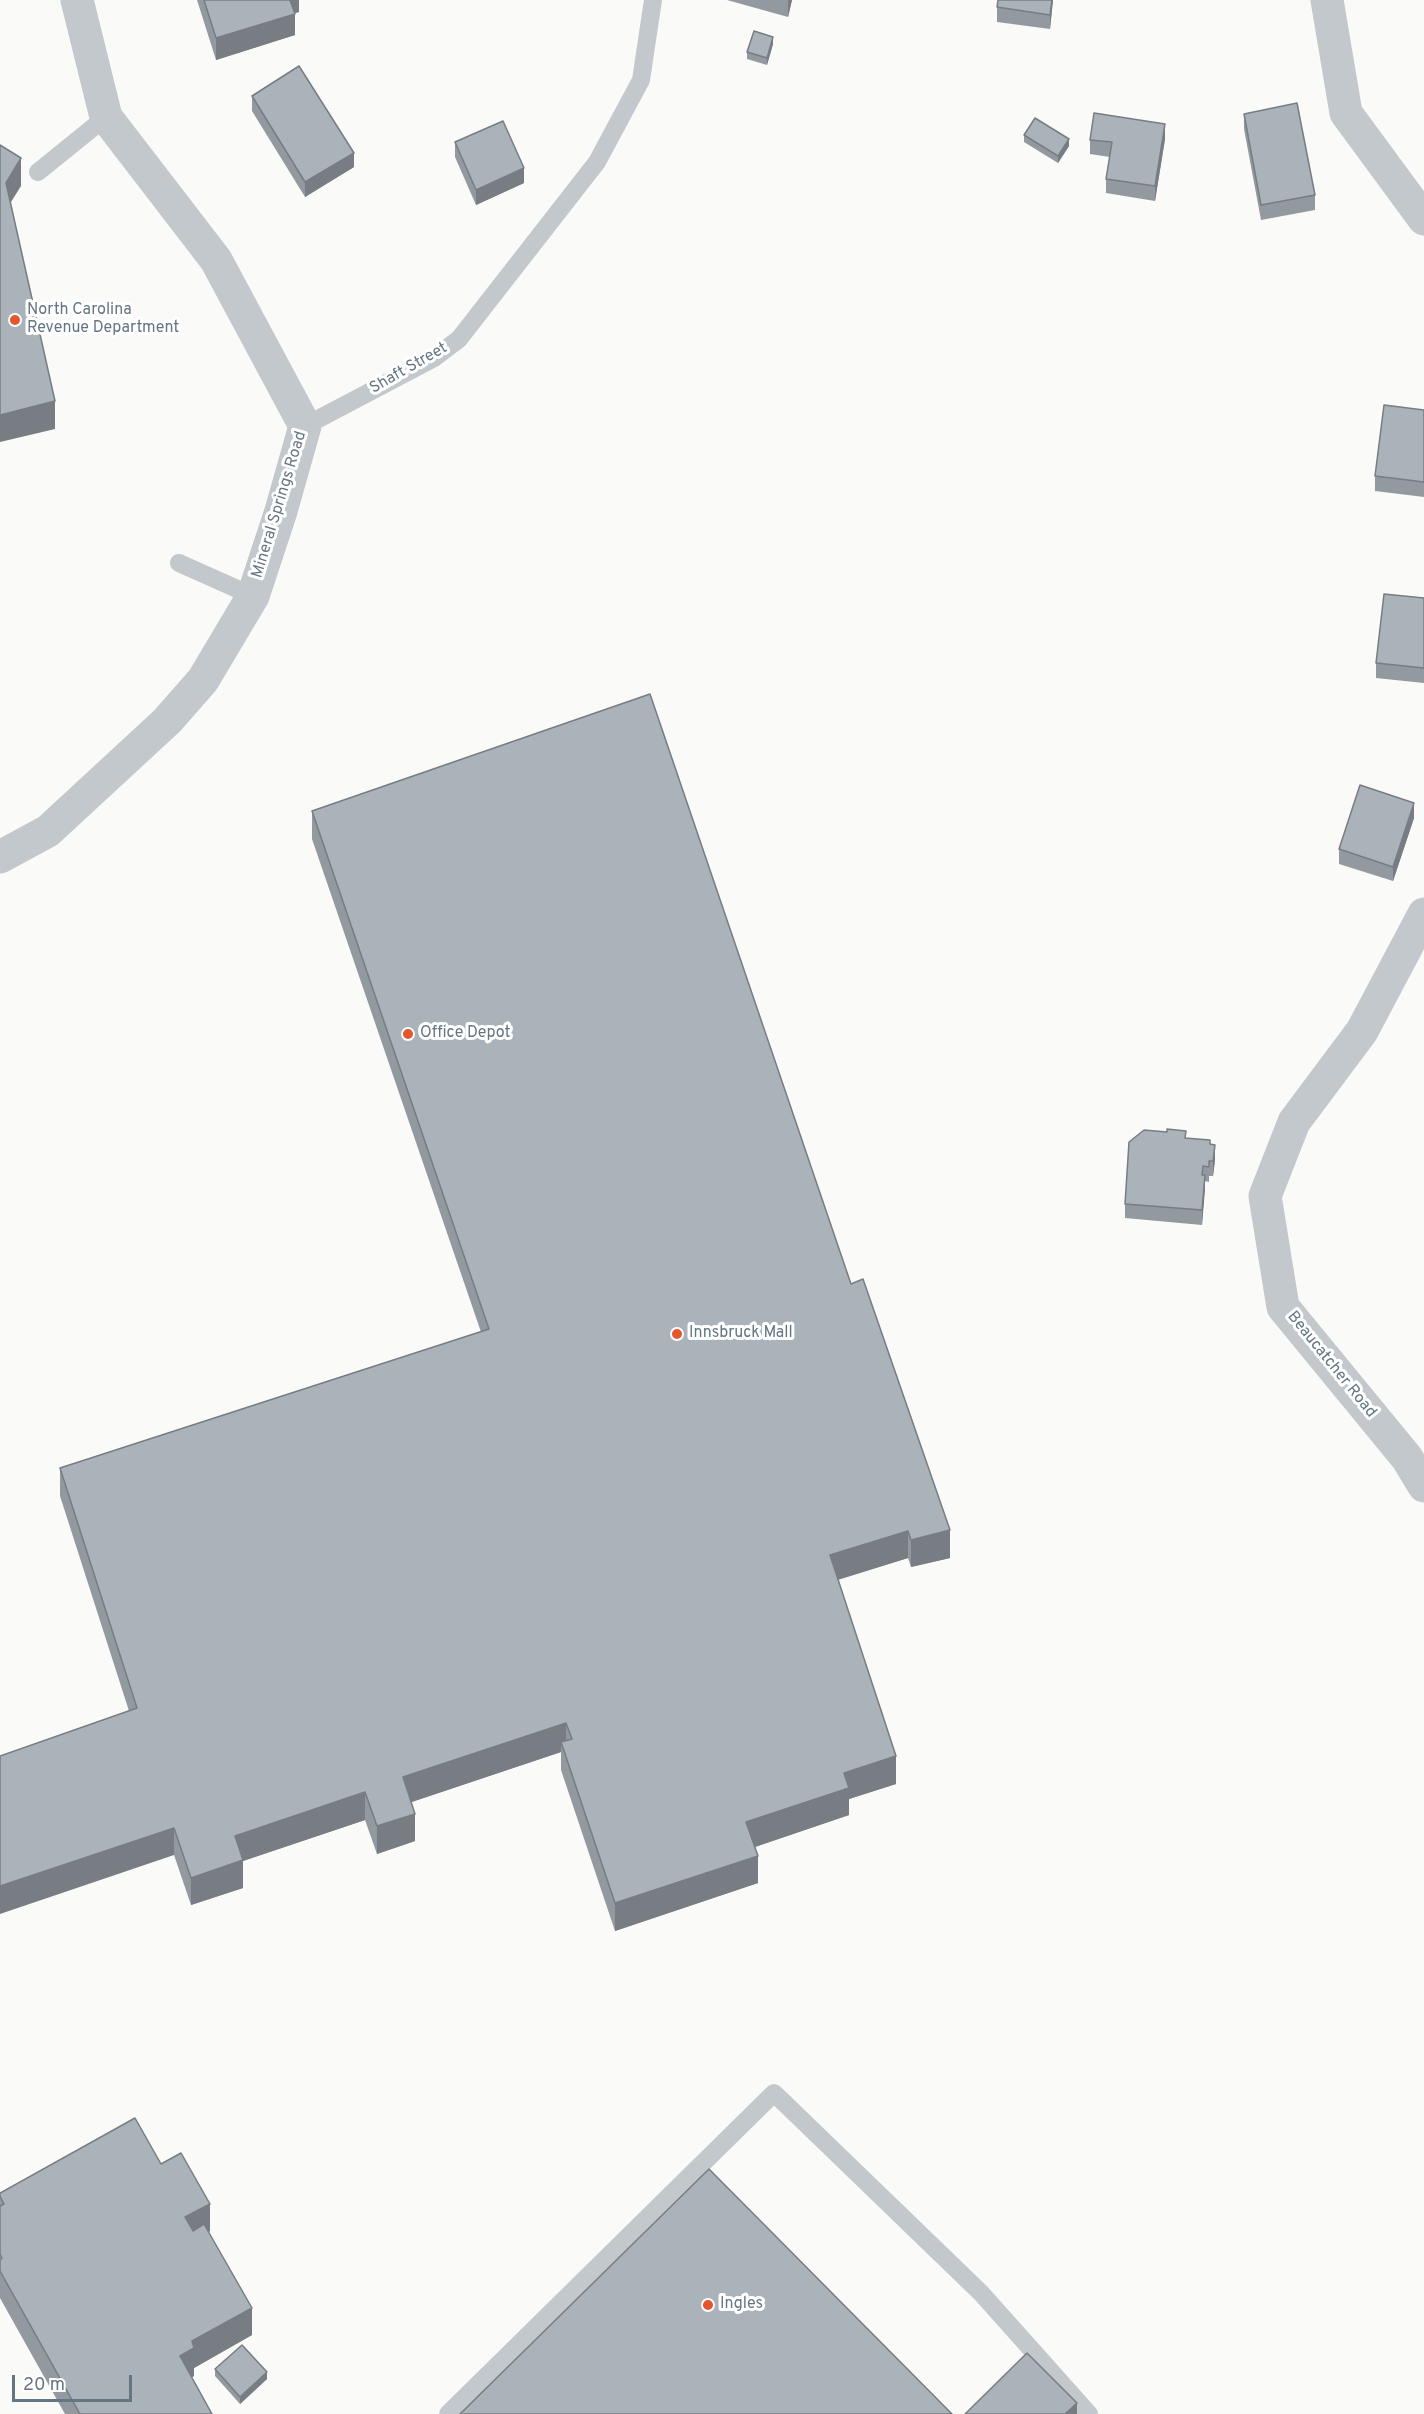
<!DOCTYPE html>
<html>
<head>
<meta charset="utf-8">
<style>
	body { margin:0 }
	#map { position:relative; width:1424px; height:2414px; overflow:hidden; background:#fafaf8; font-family:Overpass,sans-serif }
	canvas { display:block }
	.scale { position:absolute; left:12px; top:2375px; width:120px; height:27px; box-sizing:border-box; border:3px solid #657683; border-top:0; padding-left:8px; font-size:18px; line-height:21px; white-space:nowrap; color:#657683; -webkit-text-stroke:4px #fff; paint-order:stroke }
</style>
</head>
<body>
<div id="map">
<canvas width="1424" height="2414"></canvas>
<div class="scale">20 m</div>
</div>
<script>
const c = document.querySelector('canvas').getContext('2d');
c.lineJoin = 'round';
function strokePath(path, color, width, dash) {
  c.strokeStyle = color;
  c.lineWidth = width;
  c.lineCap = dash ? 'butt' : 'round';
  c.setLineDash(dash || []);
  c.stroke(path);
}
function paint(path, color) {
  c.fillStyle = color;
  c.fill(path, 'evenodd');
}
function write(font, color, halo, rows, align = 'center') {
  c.font = font + ' Overpass,sans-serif';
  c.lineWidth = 6;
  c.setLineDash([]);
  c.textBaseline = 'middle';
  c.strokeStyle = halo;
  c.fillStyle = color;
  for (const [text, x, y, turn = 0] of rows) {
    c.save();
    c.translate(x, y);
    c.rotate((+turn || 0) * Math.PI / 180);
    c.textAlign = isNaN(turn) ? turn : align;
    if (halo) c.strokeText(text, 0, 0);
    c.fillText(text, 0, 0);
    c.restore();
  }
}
const lane = new Path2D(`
	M 38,172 L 106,117
	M 305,426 L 434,358 L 459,339 L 597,162 L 641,80 L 653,0
	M 179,563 L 253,596
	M 448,2414 L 774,2093 L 981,2293 L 1089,2414`);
const street = new Path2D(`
	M 1327,0 L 1346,113 L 1424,219
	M 0,857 L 48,831 L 167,721 L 203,680 L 253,596 L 281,511 L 305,426 L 216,260 L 106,117 L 77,0
	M 1424,914 L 1362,1031 L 1294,1122 L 1265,1196 L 1283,1307 L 1407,1458 L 1424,1486`);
const wall = new Path2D(`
	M 197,0 L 299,0 L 299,12 L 294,13 L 295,35 L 216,60 Z
	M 727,0 L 792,0 L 788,17 Z
	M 1053,0 L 1050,29 L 997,22 L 997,7 Z
	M 773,44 L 767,65 L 747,59 L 747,52 Z
	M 252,96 L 354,167 L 305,197 L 252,111 Z
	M 1244,114 L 1315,195 L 1315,210 L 1261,220 L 1244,129 Z
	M 1024,135 L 1069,146 L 1058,163 L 1024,142 Z
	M 1165,139 L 1155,201 L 1106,193 L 1106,179 L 1110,157 L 1090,154 L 1090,140 Z
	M 455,142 L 524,183 L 476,205 L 455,157 Z
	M 1424,410 L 1424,497 L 1375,491 L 1375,476 Z
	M 1424,598 L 1424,683 L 1376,678 L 1376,663 Z
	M 312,811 L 851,1284 L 950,1558 L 911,1567 L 908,1558 L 838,1580 L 896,1784 L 849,1799 L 849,1815 L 755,1847 L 758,1883 L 615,1931 L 561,1770 L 561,1752 L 411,1802 L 415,1841 L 377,1854 L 365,1820 L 243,1861 L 243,1888 L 191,1905 L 174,1855 L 129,1711 L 60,1496 L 60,1468 L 481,1332 L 312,839 Z
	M 1414,818 L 1393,881 L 1339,864 L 1339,849 Z
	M 1186,1138 L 1210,1144 L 1215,1160 L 1213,1176 L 1209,1176 L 1209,1182 L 1205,1181 L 1202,1225 L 1125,1218 L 1125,1204 Z
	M 161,2164 L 210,2231 L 209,2232 L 252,2335 L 194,2368 L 194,2376 L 192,2377 L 212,2414 L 65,2414 L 0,2298 L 0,2193 Z
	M 215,2369 L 267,2379 L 240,2404 L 215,2376 Z`);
const shadedWall = new Path2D(`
	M 288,0 L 299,0 L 299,12 L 288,15 Z
	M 788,0 L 792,0 L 788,17 Z
	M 1052,0 L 1053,0 L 1050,29 L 1050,15 Z
	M 295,14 L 295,35 L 216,60 L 216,38 Z
	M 773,37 L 773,44 L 767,65 L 767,58 Z
	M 1165,124 L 1165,139 L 1155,201 L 1155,186 Z
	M 1069,139 L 1069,146 L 1058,163 L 1058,156 Z
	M 354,153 L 354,167 L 305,197 L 305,182 Z
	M 21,158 L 21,186 L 6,210 L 6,183 Z
	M 524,168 L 524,183 L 476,205 L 476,190 Z
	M 55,401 L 55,429 L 0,442 L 0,415 Z
	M 1414,803 L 1414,818 L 1393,881 L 1393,867 Z
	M 1215,1145 L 1215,1160 L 1213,1176 L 1213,1161 Z
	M 1205,1175 L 1205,1190 L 1202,1225 L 1202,1210 Z
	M 950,1530 L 950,1558 L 911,1567 L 911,1540 Z
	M 908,1531 L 908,1558 L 830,1582 L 830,1555 Z
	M 566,1723 L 566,1750 L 561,1742 L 561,1752 L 403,1805 L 403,1777 Z
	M 896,1756 L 896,1784 L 849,1799 L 849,1815 L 746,1850 L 746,1822 L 844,1773 Z
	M 365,1792 L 365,1820 L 243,1861 L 243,1888 L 191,1905 L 191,1878 L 235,1836 Z
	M 415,1814 L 415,1841 L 377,1854 L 377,1826 Z
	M 174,1828 L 174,1855 L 0,1914 L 0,1886 Z
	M 758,1856 L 758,1883 L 615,1931 L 615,1903 Z
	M 210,2204 L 210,2231 L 185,2245 L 185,2217 Z
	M 252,2308 L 252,2335 L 194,2368 L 194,2376 L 180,2384 L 180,2356 L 192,2341 Z
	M 267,2372 L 267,2379 L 240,2404 L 240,2397 Z
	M 1077,2403 L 1077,2414 L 1065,2414 Z`);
const building = new Path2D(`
	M 204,0 L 290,0 L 295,14 L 216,38 Z
	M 998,0 L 1052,0 L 1050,15 L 997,7 Z
	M 754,31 L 773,37 L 767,58 L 747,52 Z
	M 299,66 L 354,153 L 305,182 L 252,96 Z
	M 1297,103 L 1315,195 L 1261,205 L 1244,114 Z
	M 1094,113 L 1165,124 L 1155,186 L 1106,179 L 1112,142 L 1090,140 Z
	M 1035,118 L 1069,139 L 1058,156 L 1024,135 Z
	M 503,121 L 524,168 L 476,190 L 455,142 Z
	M 0,145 L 21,158 L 6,183 L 55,401 L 0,415 Z
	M 1384,405 L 1424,410 L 1424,482 L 1375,476 Z
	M 1384,594 L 1424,598 L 1424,668 L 1376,663 Z
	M 650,694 L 851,1284 L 863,1279 L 950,1530 L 911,1540 L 908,1531 L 830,1555 L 896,1756 L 844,1773 L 849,1788 L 746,1822 L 758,1856 L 615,1903 L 561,1742 L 572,1739 L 566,1723 L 403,1777 L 415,1814 L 377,1826 L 365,1792 L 235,1836 L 243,1860 L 191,1878 L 174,1828 L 0,1886 L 0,1756 L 137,1708 L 60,1468 L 489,1329 L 312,811 Z
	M 1360,785 L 1414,803 L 1393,867 L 1339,849 Z
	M 1167,1129 L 1186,1131 L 1185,1138 L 1210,1140 L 1210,1144 L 1215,1145 L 1213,1161 L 1209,1161 L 1209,1167 L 1203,1166 L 1202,1175 L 1205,1175 L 1202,1210 L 1125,1204 L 1129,1142 L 1144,1130 L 1167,1132 Z
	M 135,2118 L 161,2164 L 181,2153 L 210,2204 L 185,2217 L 193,2231 L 204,2224 L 252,2308 L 192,2341 L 194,2348 L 180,2356 L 212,2414 L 80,2414 L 0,2271 L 0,2260 L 2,2258 L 0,2254 L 0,2206 L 4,2204 L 0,2196 L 0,2193 Z
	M 709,2169 L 952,2414 L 460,2414 Z
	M 242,2345 L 267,2372 L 240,2397 L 215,2369 Z
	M 1027,2353 L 1077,2403 L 1065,2414 L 965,2414 Z`);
const markers = [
	[15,320,6,"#e4572e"],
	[408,1034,6,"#e4572e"],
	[677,1334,6,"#e4572e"],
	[708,2305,6,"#e4572e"]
];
const poiNames = [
	["North Carolina",27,311],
	["Revenue Department",27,329],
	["Office Depot",420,1034],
	["Innsbruck Mall",689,1334],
	["Ingles",720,2305]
];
const streetNames = [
	["Shaft Street",409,369,-30],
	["Mineral Springs Road",280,505,-73],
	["Beaucatcher Road",1331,1365,51]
];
strokePath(lane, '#c3c8cc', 18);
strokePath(street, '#c3c8cc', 33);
paint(wall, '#929a9f');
paint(shadedWall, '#777d82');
paint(building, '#aab3b9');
strokePath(building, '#777d82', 1.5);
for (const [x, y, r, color] of markers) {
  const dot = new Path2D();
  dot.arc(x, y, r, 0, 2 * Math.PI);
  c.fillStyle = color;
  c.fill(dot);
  strokePath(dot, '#fff', 2);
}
write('16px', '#657683', '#fff', poiNames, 'left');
write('16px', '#657683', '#fff', streetNames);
</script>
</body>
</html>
